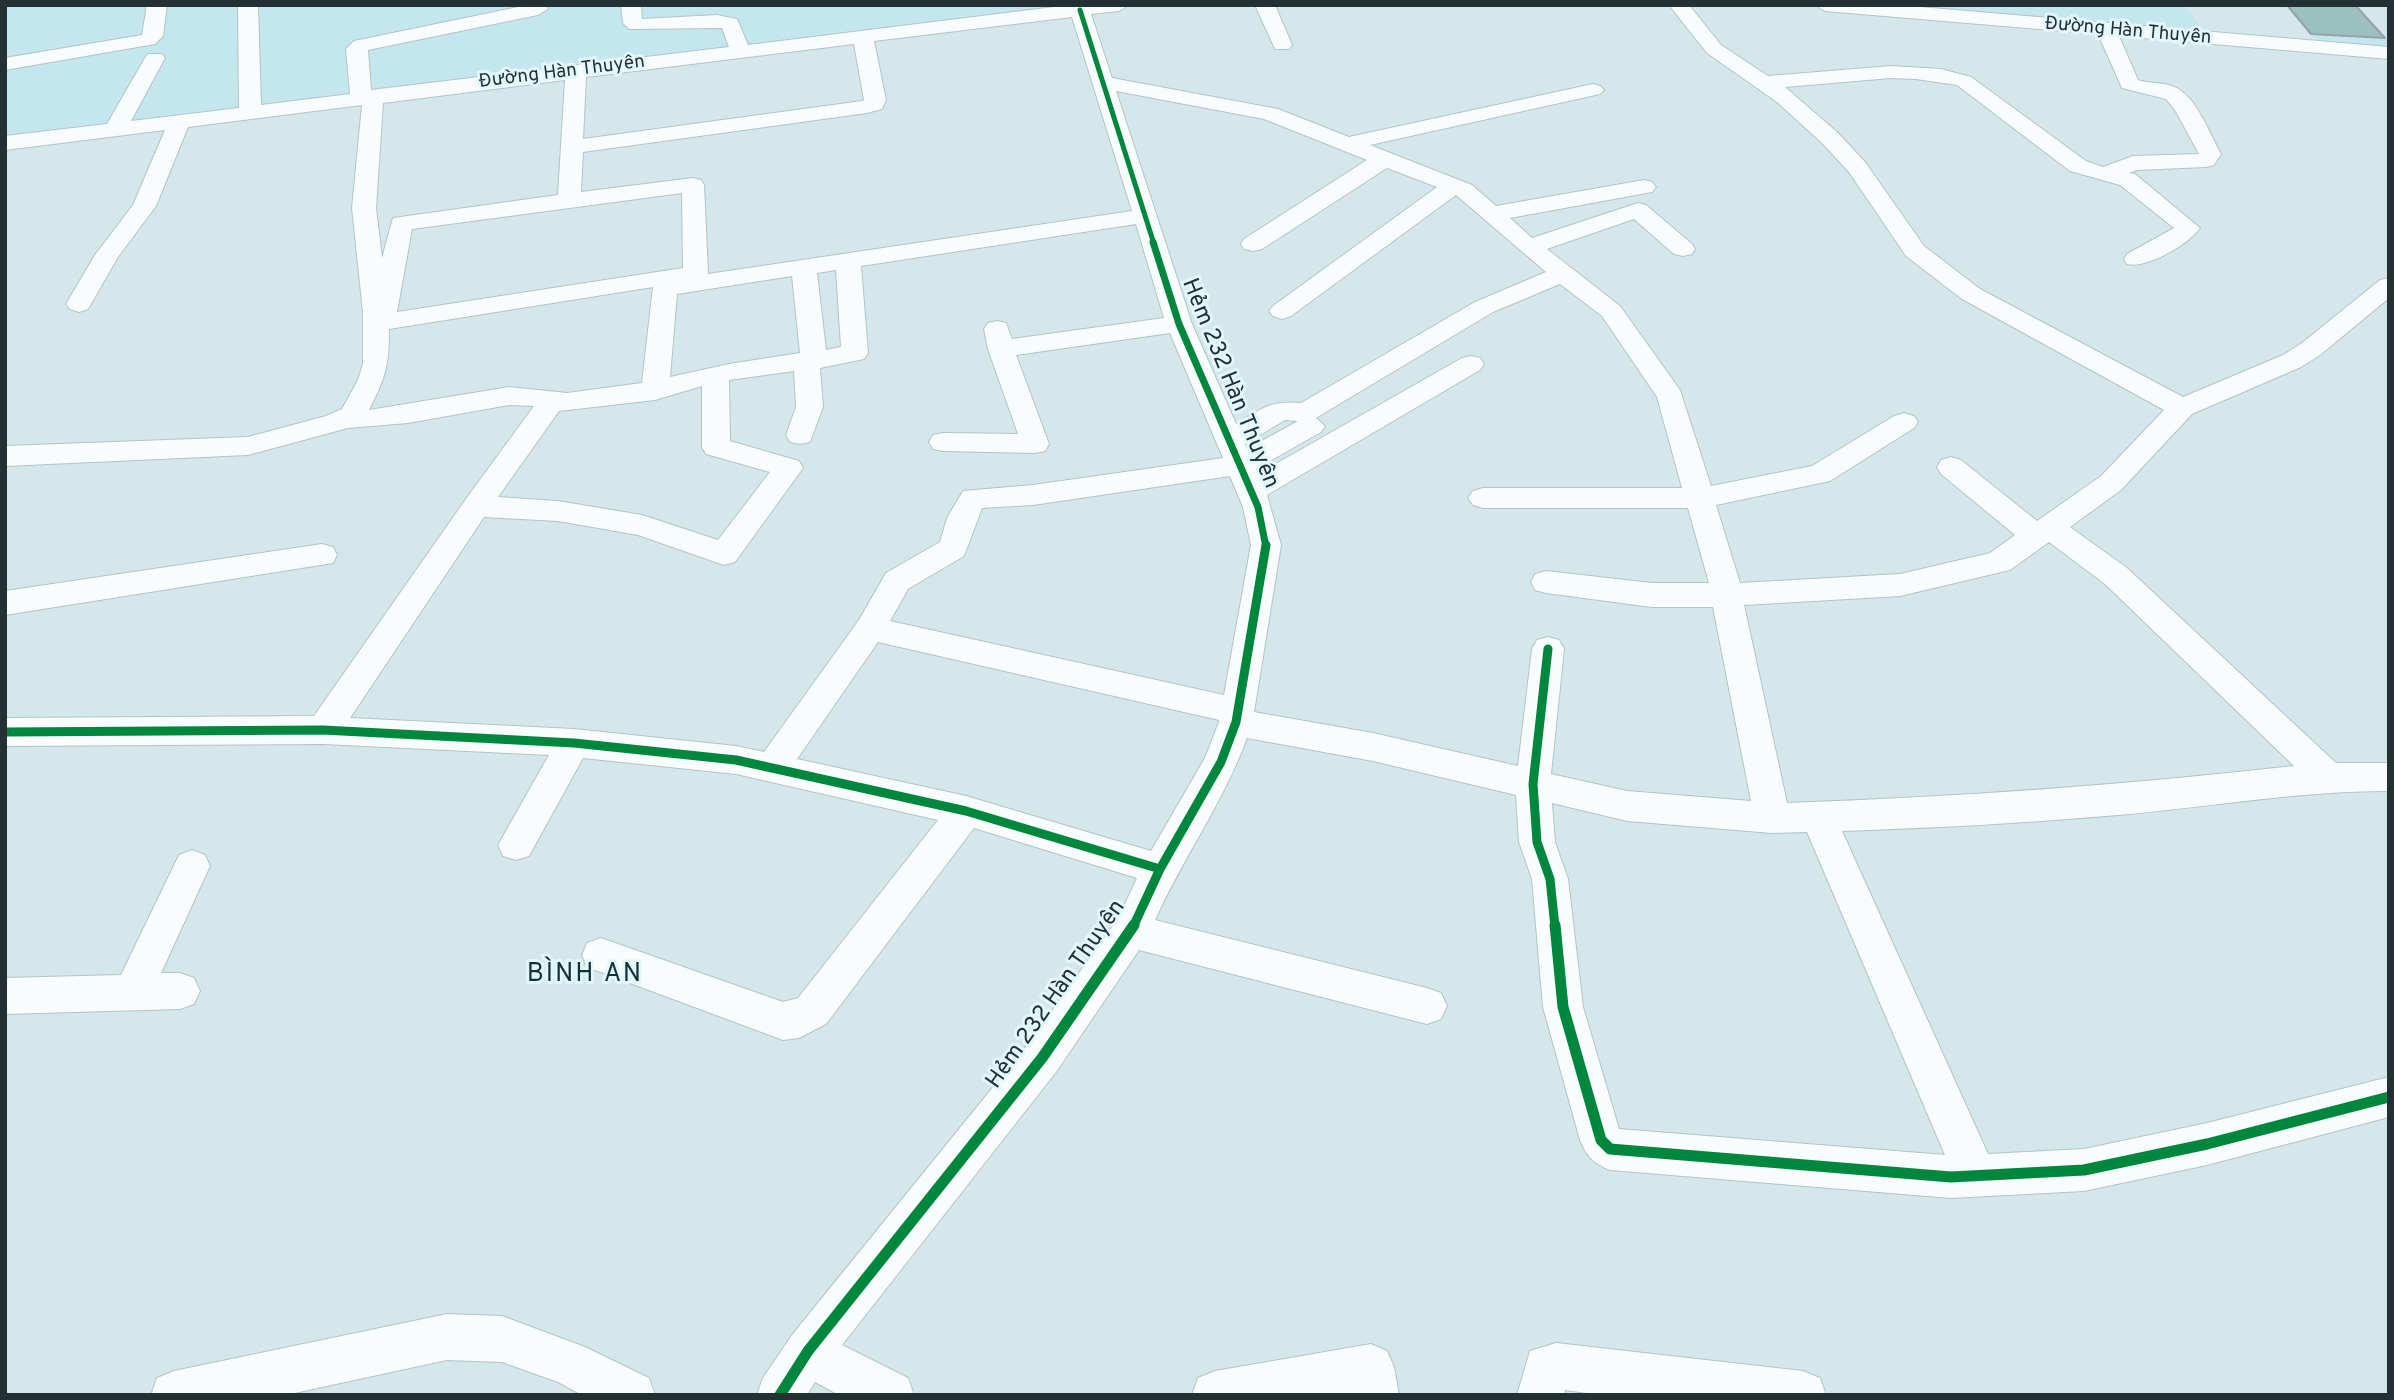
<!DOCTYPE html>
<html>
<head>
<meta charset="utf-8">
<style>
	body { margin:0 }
	#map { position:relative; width:2394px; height:1400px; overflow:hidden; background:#d4e8ec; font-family:Overpass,sans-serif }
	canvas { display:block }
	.frame { position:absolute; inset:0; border:7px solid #233135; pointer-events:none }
</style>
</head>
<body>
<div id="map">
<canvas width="2394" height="1400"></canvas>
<div class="frame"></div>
</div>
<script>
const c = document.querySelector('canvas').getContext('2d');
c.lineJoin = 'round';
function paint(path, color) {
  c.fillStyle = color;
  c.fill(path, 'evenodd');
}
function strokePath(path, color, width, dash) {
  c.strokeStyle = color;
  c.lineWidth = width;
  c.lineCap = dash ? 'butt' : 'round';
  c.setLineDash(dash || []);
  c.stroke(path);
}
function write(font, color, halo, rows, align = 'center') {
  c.font = font + ' Overpass,sans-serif';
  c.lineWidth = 6;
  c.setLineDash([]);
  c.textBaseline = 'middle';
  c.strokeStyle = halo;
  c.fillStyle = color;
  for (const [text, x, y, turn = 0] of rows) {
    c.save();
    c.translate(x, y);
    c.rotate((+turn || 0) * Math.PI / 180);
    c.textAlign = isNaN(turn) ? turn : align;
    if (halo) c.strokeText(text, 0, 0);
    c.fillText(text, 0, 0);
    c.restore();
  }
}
const built = new Path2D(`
	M 5,5 L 1080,5 L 5,137 Z
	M 1878,5 L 2186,5 L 2205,34 Z
	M 2287,5 L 2355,5 L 2389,42 L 2389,49 L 2319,44 Z`);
const building = new Path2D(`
	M 2287,5 L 2355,5 L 2385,38 L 2311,34 Z`);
const minor = new Path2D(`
	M 147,5 L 167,5 L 163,36 L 155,44 L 5,70 L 5,58 L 142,35 Z
	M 238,5 L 258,5 L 261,105 L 350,94 L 346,49 L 354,41 L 528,5 L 545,5 L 548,9 L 538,15 L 368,50 L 371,90 L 729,47 L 722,28 L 629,29 L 623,23 L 621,5 L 641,5 L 642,19 L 717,15 L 737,19 L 748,45 L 1070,5 L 1129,5 L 1119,11 L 1091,14 L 1112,78 L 1278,109 L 1349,137 L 1593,84 L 1600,86 L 1604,90 L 1600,94 L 1370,145 L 1472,185 L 1496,206 L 1644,180 L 1652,182 L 1656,187 L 1652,192 L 1510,218 L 1532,238 L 1638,203 L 1646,205 L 1692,244 L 1695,249 L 1692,254 L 1683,256 L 1674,254 L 1634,219 L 1547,249 L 1620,306 L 1680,390 L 1711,486 L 1812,466 L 1894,416 L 1904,413 L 1914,416 L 1918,422 L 1914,428 L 1830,481 L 1716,505 L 1740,583 L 1900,574 L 1990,553 L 2015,535 L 1941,474 L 1937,467 L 1941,460 L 1951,457 L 1961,460 L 2037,521 L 2101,476 L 2164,410 L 1962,299 L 1906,256 L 1849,172 L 1822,143 L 1777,102 L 1707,53 L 1669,5 L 1689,5 L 1721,45 L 1768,76 L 1891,66 L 1941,69 L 1971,77 L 2086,161 L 2103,167 L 2133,156 L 2199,154 L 2175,110 L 2166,99 L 2122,88 L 2098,34 L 1825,11 L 1815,5 L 1897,5 L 2389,47 L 2389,59 L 2119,36 L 2138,80 C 2149,84 2161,82 2172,86 C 2196,94 2209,133 2221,154 L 2214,165 L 2206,167 L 2137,170 L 2129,173 L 2135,174 L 2200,228 C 2189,244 2147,269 2127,264 L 2124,259 L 2127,254 L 2174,228 L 2120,185 L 2070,171 L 1957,85 L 1916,79 L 1891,78 L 1785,87 L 1838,133 L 1865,162 L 1924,246 L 1980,289 L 2183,397 L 2283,355 L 2302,343 L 2380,280 L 2389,278 L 2389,298 L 2320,355 L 2301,367 L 2192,414 L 2121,490 L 2070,527 L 2127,568 L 2336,763 L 2389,763 L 2389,791 C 2298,791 2209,807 2118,815 C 2026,823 1934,828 1842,831 L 1988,1154 L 2084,1149 L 2207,1123 L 2389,1077 L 2389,1117 L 2207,1165 L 2084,1191 L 1951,1198 L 1610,1170 C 1593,1163 1587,1157 1580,1140 L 1543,1007 L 1532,879 L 1519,842 L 1516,795 L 1373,761 L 1247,738 C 1224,801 1183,858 1155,920 L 1427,988 L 1441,993 L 1447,1006 L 1441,1019 L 1427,1024 L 1139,950 L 1056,1072 L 842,1345 L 908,1378 L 914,1395 L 839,1395 L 815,1382 L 807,1395 L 757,1395 L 763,1378 L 792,1335 L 1028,1044 L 1118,919 L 1137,878 L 974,828 L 826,1024 L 799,1038 L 783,1040 L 587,967 L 582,955 L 587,943 L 601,938 L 783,1002 L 798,998 L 938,820 L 736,774 L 583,758 L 529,856 L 516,860 L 503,856 L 498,845 L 549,755 L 323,744 L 5,746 L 5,718 L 314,716 L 466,499 L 534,406 L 509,405 L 408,423 L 348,428 L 248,455 L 5,466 L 5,446 L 248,437 L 326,416 L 342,409 L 358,380 L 363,364 L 363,312 L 352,208 L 362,105 L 188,127 L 156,206 L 118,257 L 88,309 L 79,312 L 70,309 L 66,304 L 95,255 L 133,205 L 165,130 L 5,150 L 5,136 L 107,124 L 145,58 L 148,54 L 162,54 L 165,58 L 131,121 L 239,108 ZM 1072,17 L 1132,211 L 708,274 L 704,185 L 701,180 L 693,178 L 581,192 L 583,152 L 867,113 L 882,109 L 886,100 L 874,41 ZM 854,44 L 864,100 L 862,101 L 583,139 L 586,77 ZM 565,80 L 558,195 L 393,218 L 382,258 L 376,208 L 383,103 ZM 1116,91 L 1264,119 L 1367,160 L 1244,239 L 1241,244 L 1244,249 L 1253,251 L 1262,249 L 1387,168 L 1437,187 L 1273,306 L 1269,311 L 1273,316 L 1282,319 L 1291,316 L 1456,195 L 1546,272 L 1475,302 L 1301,403 C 1270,400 1261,409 1236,424 L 1192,324 ZM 682,193 L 683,268 L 397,312 L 412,229 ZM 1136,224 L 1164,318 L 1012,339 L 1006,323 L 997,321 L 988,323 L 984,329 L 988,349 L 1018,434 L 943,433 L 933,435 L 929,442 L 933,449 L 943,451 L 1035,453 L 1045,451 L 1049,444 L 1016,355 L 1170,333 L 1223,458 L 1033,485 L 963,491 L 947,518 L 940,542 L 886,573 L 859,620 L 764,752 L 736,746 L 574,729 L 350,718 L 484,517 L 558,521 L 638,535 L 724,565 L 735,562 L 803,468 L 799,461 L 730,441 L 729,380 L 794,371 L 796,407 L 786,435 L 790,442 L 800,444 L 810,442 L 823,407 L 820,368 L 864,359 L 868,353 L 861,266 ZM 836,270 L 841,347 L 826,350 L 817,273 ZM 792,276 L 800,353 L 729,364 L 670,377 L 677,294 ZM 1560,284 L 1602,316 L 1657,397 L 1682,488 L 1483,488 L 1473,491 L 1468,498 L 1473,505 L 1483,508 L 1688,508 L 1709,583 L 1652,583 L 1546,571 L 1535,574 L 1531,582 L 1535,590 L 1546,593 L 1652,607 L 1713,607 L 1751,801 L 1627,791 L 1551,774 L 1564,649 L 1559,640 L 1548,637 L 1537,640 L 1532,649 L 1518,766 L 1373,733 L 1254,712 L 1281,545 L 1267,495 L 1480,370 L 1484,364 L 1480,358 L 1471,356 L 1462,358 L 1258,474 L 1256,469 L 1321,432 L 1325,426 L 1316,418 L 1493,312 ZM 653,287 L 642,383 L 567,393 L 509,387 L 369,410 C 386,376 389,367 389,329 ZM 702,386 L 702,447 L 706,454 L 770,472 L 718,540 L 642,515 L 558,501 L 498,497 L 559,411 L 655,400 ZM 1285,420 L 1298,421 L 1247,449 L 1245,444 ZM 1230,476 L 1243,507 L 1251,545 L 1224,695 L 890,621 L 908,589 L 964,556 L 982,508 L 1033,505 ZM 2049,542 L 2105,584 L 2294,766 C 2125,785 1957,797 1787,803 L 1744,605 L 1900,596 L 2010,570 ZM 878,642 L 1219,720 L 1219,722 L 1205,758 L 1151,851 L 966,796 L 797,759 ZM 1552,803 L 1627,821 L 1772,833 L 1807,832 L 1945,1155 L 1619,1129 L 1583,1007 L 1568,879 L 1555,842 Z
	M 1255,5 L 1275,5 L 1292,45 L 1289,49 L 1275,49 Z
	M 322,544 L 333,547 L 337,555 L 333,563 L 5,615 L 5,591 Z
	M 192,850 L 205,855 L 210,866 L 161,973 L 180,973 L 194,978 L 200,991 L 194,1004 L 180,1009 L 5,1014 L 5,978 L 121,975 L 179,855 Z
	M 447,1314 L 502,1316 L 585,1347 L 649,1378 L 655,1395 L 582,1395 L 558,1382 L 502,1362 L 447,1360 L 285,1395 L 151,1395 L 157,1378 L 174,1371 Z
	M 1556,1343 L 1803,1371 L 1820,1378 L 1826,1395 L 1602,1395 L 1565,1390 L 1564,1395 L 1517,1395 L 1530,1351 Z
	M 1371,1344 L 1387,1351 L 1394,1367 L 1399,1395 L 1192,1395 L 1198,1378 L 1215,1371 Z`);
const cyclewayFar3 = new Path2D(`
	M 1080,10 L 1154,244`);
const cyclewayFar2 = new Path2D(`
	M 1153,242 L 1179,324 L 1258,507 L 1266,547`);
const cyclewayFar1 = new Path2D(`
	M 1548,649 L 1533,784 L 1537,842 L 1550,879 L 1555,927
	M 5,732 L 323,730 L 574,743 L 736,760 L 966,811 L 1160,869
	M 1133,927 L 1160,869 L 1221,762 L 1236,722 L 1266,545`);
const cycleway = new Path2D(`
	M 1555,925 L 1563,1007 L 1601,1140 L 1610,1149 L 1951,1177 L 2084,1170 L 2207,1144 L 2389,1097
	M 780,1395 L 808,1351 L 1042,1058 L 1134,925`);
const farStreetnames = [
	["Đường Hàn Thuyên",2128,32,5],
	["Đường Hàn Thuyên",562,73,-7]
];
const streetNames = [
	["Hẻm 232 Hàn Thuyên",1229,384,68],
	["Hẻm 232 Hàn Thuyên",1057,995,-55]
];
const quarterNames = [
	["BÌNH AN",585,976]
];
paint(built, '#c4e6ee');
paint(building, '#9cc0bf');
strokePath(building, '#94a4a5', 2);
strokePath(minor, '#b3c3c7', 2);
paint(minor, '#f9fcfc');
strokePath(cyclewayFar3, '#00873e', 5);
strokePath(cyclewayFar2, '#00873e', 7);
strokePath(cyclewayFar1, '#00873e', 9);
strokePath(cycleway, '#00873e', 11);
write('19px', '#233135', '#e2f8fd', farStreetnames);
write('23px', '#233135', '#e2f8fd', streetNames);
c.letterSpacing = '2px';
write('26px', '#103138', '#e2f8fd', quarterNames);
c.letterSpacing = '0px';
</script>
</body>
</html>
